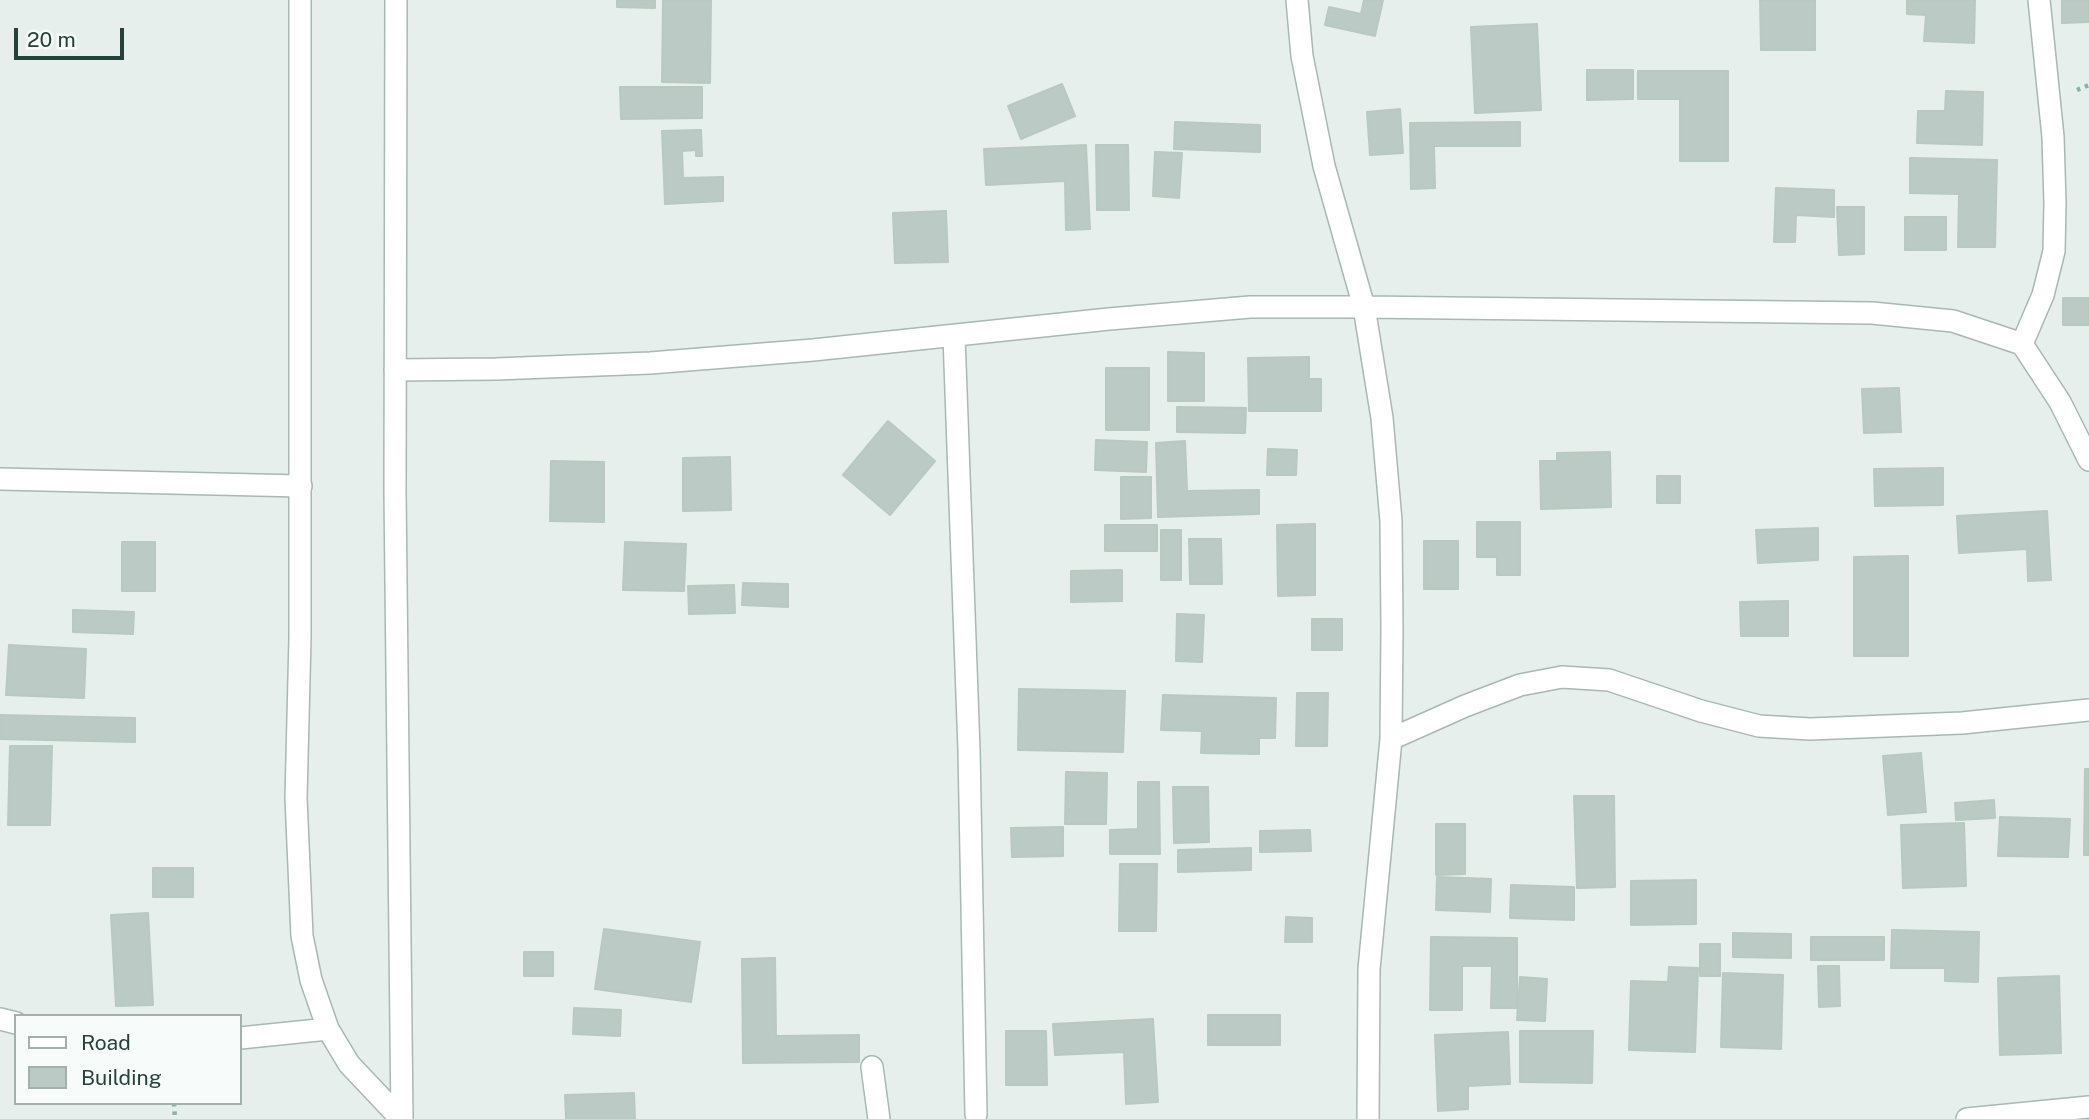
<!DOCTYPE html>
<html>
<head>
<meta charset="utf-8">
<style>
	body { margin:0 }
	#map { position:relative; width:2089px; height:1119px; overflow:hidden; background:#e6efeb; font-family:"Public Sans",sans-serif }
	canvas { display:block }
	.legend { position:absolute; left:14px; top:1014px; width:228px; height:91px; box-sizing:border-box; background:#f7fbf9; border:2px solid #a3b1ad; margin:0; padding:9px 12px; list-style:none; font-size:21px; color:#24423a }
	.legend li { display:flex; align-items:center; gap:14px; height:35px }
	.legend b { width:35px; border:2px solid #a3b1ad }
	.scale { position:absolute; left:14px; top:28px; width:110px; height:32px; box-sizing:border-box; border:4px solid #24423a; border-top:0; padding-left:9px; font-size:21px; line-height:24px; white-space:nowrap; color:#24423a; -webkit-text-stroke:5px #f7fbf9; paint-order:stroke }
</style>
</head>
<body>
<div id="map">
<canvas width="2089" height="1119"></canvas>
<ul class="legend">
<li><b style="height:9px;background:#fff"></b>Road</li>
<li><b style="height:19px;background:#bbcac4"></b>Building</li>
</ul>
<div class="scale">20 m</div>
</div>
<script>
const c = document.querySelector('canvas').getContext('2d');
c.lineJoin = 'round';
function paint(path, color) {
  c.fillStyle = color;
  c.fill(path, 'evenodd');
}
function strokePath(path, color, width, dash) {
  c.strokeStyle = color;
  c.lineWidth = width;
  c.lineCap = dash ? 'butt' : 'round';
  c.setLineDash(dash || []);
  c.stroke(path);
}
const building = new Path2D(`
	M 617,0 L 655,0 L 655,8 L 617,7 Z
	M 663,0 L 711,0 L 710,83 L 662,82 Z
	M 1364,0 L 1383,0 L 1375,36 L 1325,25 L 1329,7 L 1361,14 Z
	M 1760,0 L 1815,0 L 1815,50 L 1761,50 Z
	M 1907,0 L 1975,0 L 1974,43 L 1924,41 L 1926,15 L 1907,14 Z
	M 2062,0 L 2089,0 L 2089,22 L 2062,23 Z
	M 1537,24 L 1541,110 L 1475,113 L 1471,27 Z
	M 1587,70 L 1633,70 L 1633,99 L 1587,100 Z
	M 1638,71 L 1728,71 L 1728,161 L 1680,161 L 1680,99 L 1638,99 Z
	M 1062,84 L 1075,116 L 1021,139 L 1008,106 Z
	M 620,87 L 702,87 L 702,118 L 621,119 Z
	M 1946,91 L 1983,92 L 1982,145 L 1917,143 L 1918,111 L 1945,111 Z
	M 1400,109 L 1403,153 L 1370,155 L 1367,112 Z
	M 1175,122 L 1260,125 L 1260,152 L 1174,149 Z
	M 1520,122 L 1520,146 L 1434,146 L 1435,188 L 1411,189 L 1410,123 Z
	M 701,130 L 702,156 L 696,156 L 696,150 L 682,151 L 683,178 L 723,177 L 723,201 L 665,204 L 662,131 Z
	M 1086,145 L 1090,229 L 1066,230 L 1065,181 L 986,185 L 984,149 Z
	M 1096,145 L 1128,145 L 1129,210 L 1097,210 Z
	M 1155,152 L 1182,153 L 1179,198 L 1153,196 Z
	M 1910,158 L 1997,160 L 1995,247 L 1958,247 L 1959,194 L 1910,193 Z
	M 1776,188 L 1834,190 L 1834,217 L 1796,215 L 1795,242 L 1774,242 Z
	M 1837,207 L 1864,207 L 1864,254 L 1839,255 Z
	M 946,211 L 948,262 L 895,263 L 893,213 Z
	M 1905,217 L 1946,217 L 1946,250 L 1905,250 Z
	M 2063,298 L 2089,298 L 2089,325 L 2063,325 Z
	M 1168,352 L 1204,353 L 1204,401 L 1168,401 Z
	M 1309,357 L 1309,379 L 1321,379 L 1321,411 L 1249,411 L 1248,358 Z
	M 1106,368 L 1149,368 L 1149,430 L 1106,430 Z
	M 1899,388 L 1901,432 L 1864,433 L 1862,389 Z
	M 1177,407 L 1246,408 L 1245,433 L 1177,432 Z
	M 888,421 L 935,461 L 890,515 L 843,475 Z
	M 1096,440 L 1147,442 L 1146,472 L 1095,470 Z
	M 1185,441 L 1187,491 L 1259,490 L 1259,514 L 1158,517 L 1156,443 Z
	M 1268,449 L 1297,450 L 1296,475 L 1267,475 Z
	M 1610,452 L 1611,507 L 1541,509 L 1540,461 L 1557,461 L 1557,453 Z
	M 730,457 L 731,510 L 683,511 L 683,458 Z
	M 551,461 L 604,462 L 604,522 L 550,521 Z
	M 1943,468 L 1943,505 L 1875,506 L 1874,469 Z
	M 1657,476 L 1680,476 L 1680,503 L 1657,503 Z
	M 1121,477 L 1151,477 L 1151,518 L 1121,519 Z
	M 2047,511 L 2051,580 L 2028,581 L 2027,549 L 1959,553 L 1957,516 Z
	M 1477,522 L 1520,522 L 1520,575 L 1497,575 L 1497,557 L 1477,557 Z
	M 1315,524 L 1315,595 L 1278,596 L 1277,525 Z
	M 1105,525 L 1157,525 L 1157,551 L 1105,551 Z
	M 1818,528 L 1818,560 L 1758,563 L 1756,530 Z
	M 1161,530 L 1181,530 L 1181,580 L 1161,580 Z
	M 1189,539 L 1221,539 L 1222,584 L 1190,584 Z
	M 1424,541 L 1458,541 L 1458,589 L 1424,589 Z
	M 122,542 L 155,542 L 155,591 L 122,591 Z
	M 625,542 L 686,544 L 684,591 L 623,590 Z
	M 1908,556 L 1908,656 L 1854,656 L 1854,557 Z
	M 1122,570 L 1122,601 L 1071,602 L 1071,571 Z
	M 743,583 L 788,584 L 788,607 L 742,605 Z
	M 734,585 L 735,613 L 689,614 L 688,586 Z
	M 1788,601 L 1788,636 L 1741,636 L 1740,602 Z
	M 73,610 L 134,612 L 133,634 L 73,632 Z
	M 1177,614 L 1204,615 L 1202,662 L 1176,661 Z
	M 1312,619 L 1342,619 L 1342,650 L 1312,650 Z
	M 9,645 L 86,649 L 84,698 L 6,695 Z
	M 1019,689 L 1125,691 L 1123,752 L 1018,750 Z
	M 1297,693 L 1328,693 L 1327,746 L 1296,746 Z
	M 1163,695 L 1276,698 L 1275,738 L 1259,738 L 1259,754 L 1201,753 L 1202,731 L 1161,730 Z
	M 0,715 L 135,718 L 135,742 L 0,739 Z
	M 10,746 L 52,746 L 50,825 L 8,825 Z
	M 1921,753 L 1926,812 L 1888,815 L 1883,756 Z
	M 2085,769 L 2089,769 L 2089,855 L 2084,855 Z
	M 1066,772 L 1107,773 L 1106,824 L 1065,824 Z
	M 1138,782 L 1159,782 L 1160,854 L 1110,854 L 1110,830 L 1138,829 Z
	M 1173,787 L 1208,787 L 1209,842 L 1174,843 Z
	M 1574,796 L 1614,796 L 1615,887 L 1577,888 Z
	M 1994,800 L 1995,818 L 1956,820 L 1955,803 Z
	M 2000,817 L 2070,819 L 2068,857 L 1998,856 Z
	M 1964,823 L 1966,886 L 1903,888 L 1901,825 Z
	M 1436,824 L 1465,824 L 1465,874 L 1436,875 Z
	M 1063,827 L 1063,856 L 1012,857 L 1011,828 Z
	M 1310,830 L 1311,851 L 1260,852 L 1260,831 Z
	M 1251,848 L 1251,870 L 1178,872 L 1178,850 Z
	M 1120,864 L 1157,864 L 1156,931 L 1119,931 Z
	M 153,868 L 193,868 L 193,897 L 153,897 Z
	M 1437,877 L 1491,879 L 1490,912 L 1436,910 Z
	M 1696,880 L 1696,924 L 1631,925 L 1631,881 Z
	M 1511,885 L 1574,887 L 1574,920 L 1510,918 Z
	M 148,913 L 153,1005 L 116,1006 L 111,915 Z
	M 1286,917 L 1312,918 L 1312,942 L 1285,942 Z
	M 604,929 L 700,942 L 691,1002 L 595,989 Z
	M 1892,930 L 1979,932 L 1978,982 L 1945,981 L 1945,968 L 1891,968 Z
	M 1733,933 L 1791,934 L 1791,958 L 1733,957 Z
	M 1431,937 L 1517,938 L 1517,1008 L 1491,1008 L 1492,966 L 1462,966 L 1462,1010 L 1430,1010 Z
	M 1811,937 L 1884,937 L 1884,960 L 1811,960 Z
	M 1700,944 L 1720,944 L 1720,976 L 1700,976 Z
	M 524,952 L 553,952 L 553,976 L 524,976 Z
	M 775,958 L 776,1036 L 859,1035 L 859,1062 L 743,1063 L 742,959 Z
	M 1818,966 L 1839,966 L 1840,1006 L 1819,1007 Z
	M 1669,967 L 1698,968 L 1695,1052 L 1629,1050 L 1631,981 L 1668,982 Z
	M 1723,973 L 1783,975 L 1781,1049 L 1721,1047 Z
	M 2059,976 L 2061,1053 L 2000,1055 L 1998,978 Z
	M 1520,977 L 1547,979 L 1545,1021 L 1517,1020 Z
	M 574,1008 L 621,1010 L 620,1036 L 573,1034 Z
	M 1208,1015 L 1280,1015 L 1280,1045 L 1208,1045 Z
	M 1153,1019 L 1158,1102 L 1126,1104 L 1124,1052 L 1055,1055 L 1053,1024 Z
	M 1006,1031 L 1046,1031 L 1047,1085 L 1006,1085 Z
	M 1520,1031 L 1593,1031 L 1592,1083 L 1520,1082 Z
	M 1508,1032 L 1510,1084 L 1468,1086 L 1468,1109 L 1438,1111 L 1435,1035 Z
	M 634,1093 L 635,1119 L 566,1119 L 565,1095 Z`);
const path = new Path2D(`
	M 2077,90 L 2089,85
	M 174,1103 L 175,1119`);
const minor = new Path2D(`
	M 300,0 L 300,638 L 296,798 L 302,936 L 311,980 L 328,1029 L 349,1064 L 401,1119
	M 396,0 L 395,492 L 402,1119
	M 1297,0 L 1302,56 L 1324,166 L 1364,307 L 1382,418 L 1391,521 L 1392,629 L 1391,739 L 1369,969 L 1368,1119
	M 954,336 L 969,750 L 976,1114
	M 2022,344 L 2043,295 L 2054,251 L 2055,203 L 2053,137 L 2039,0
	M 395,370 L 496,369 L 650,363 L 813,350 L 1109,319 L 1250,307 L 1364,307 L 1872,313 L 1953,321 L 2022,344 L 2060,402 L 2089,460
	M 0,479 L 301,486
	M 1391,739 L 1465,706 L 1520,685 L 1562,677 L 1609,680 L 1701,711 L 1759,726 L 1810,729 L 1962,723 L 2089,710
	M 0,1019 L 16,1023
	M 240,1038 L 328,1029
	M 872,1067 L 879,1119
	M 1967,1119 L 2089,1107`);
paint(building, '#bbcac4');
strokePath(building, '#b8c9c2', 2);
strokePath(minor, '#a8b8b2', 24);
strokePath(path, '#86b3a5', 4.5, [3.5, 5]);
strokePath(minor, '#fff', 21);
</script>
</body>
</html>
